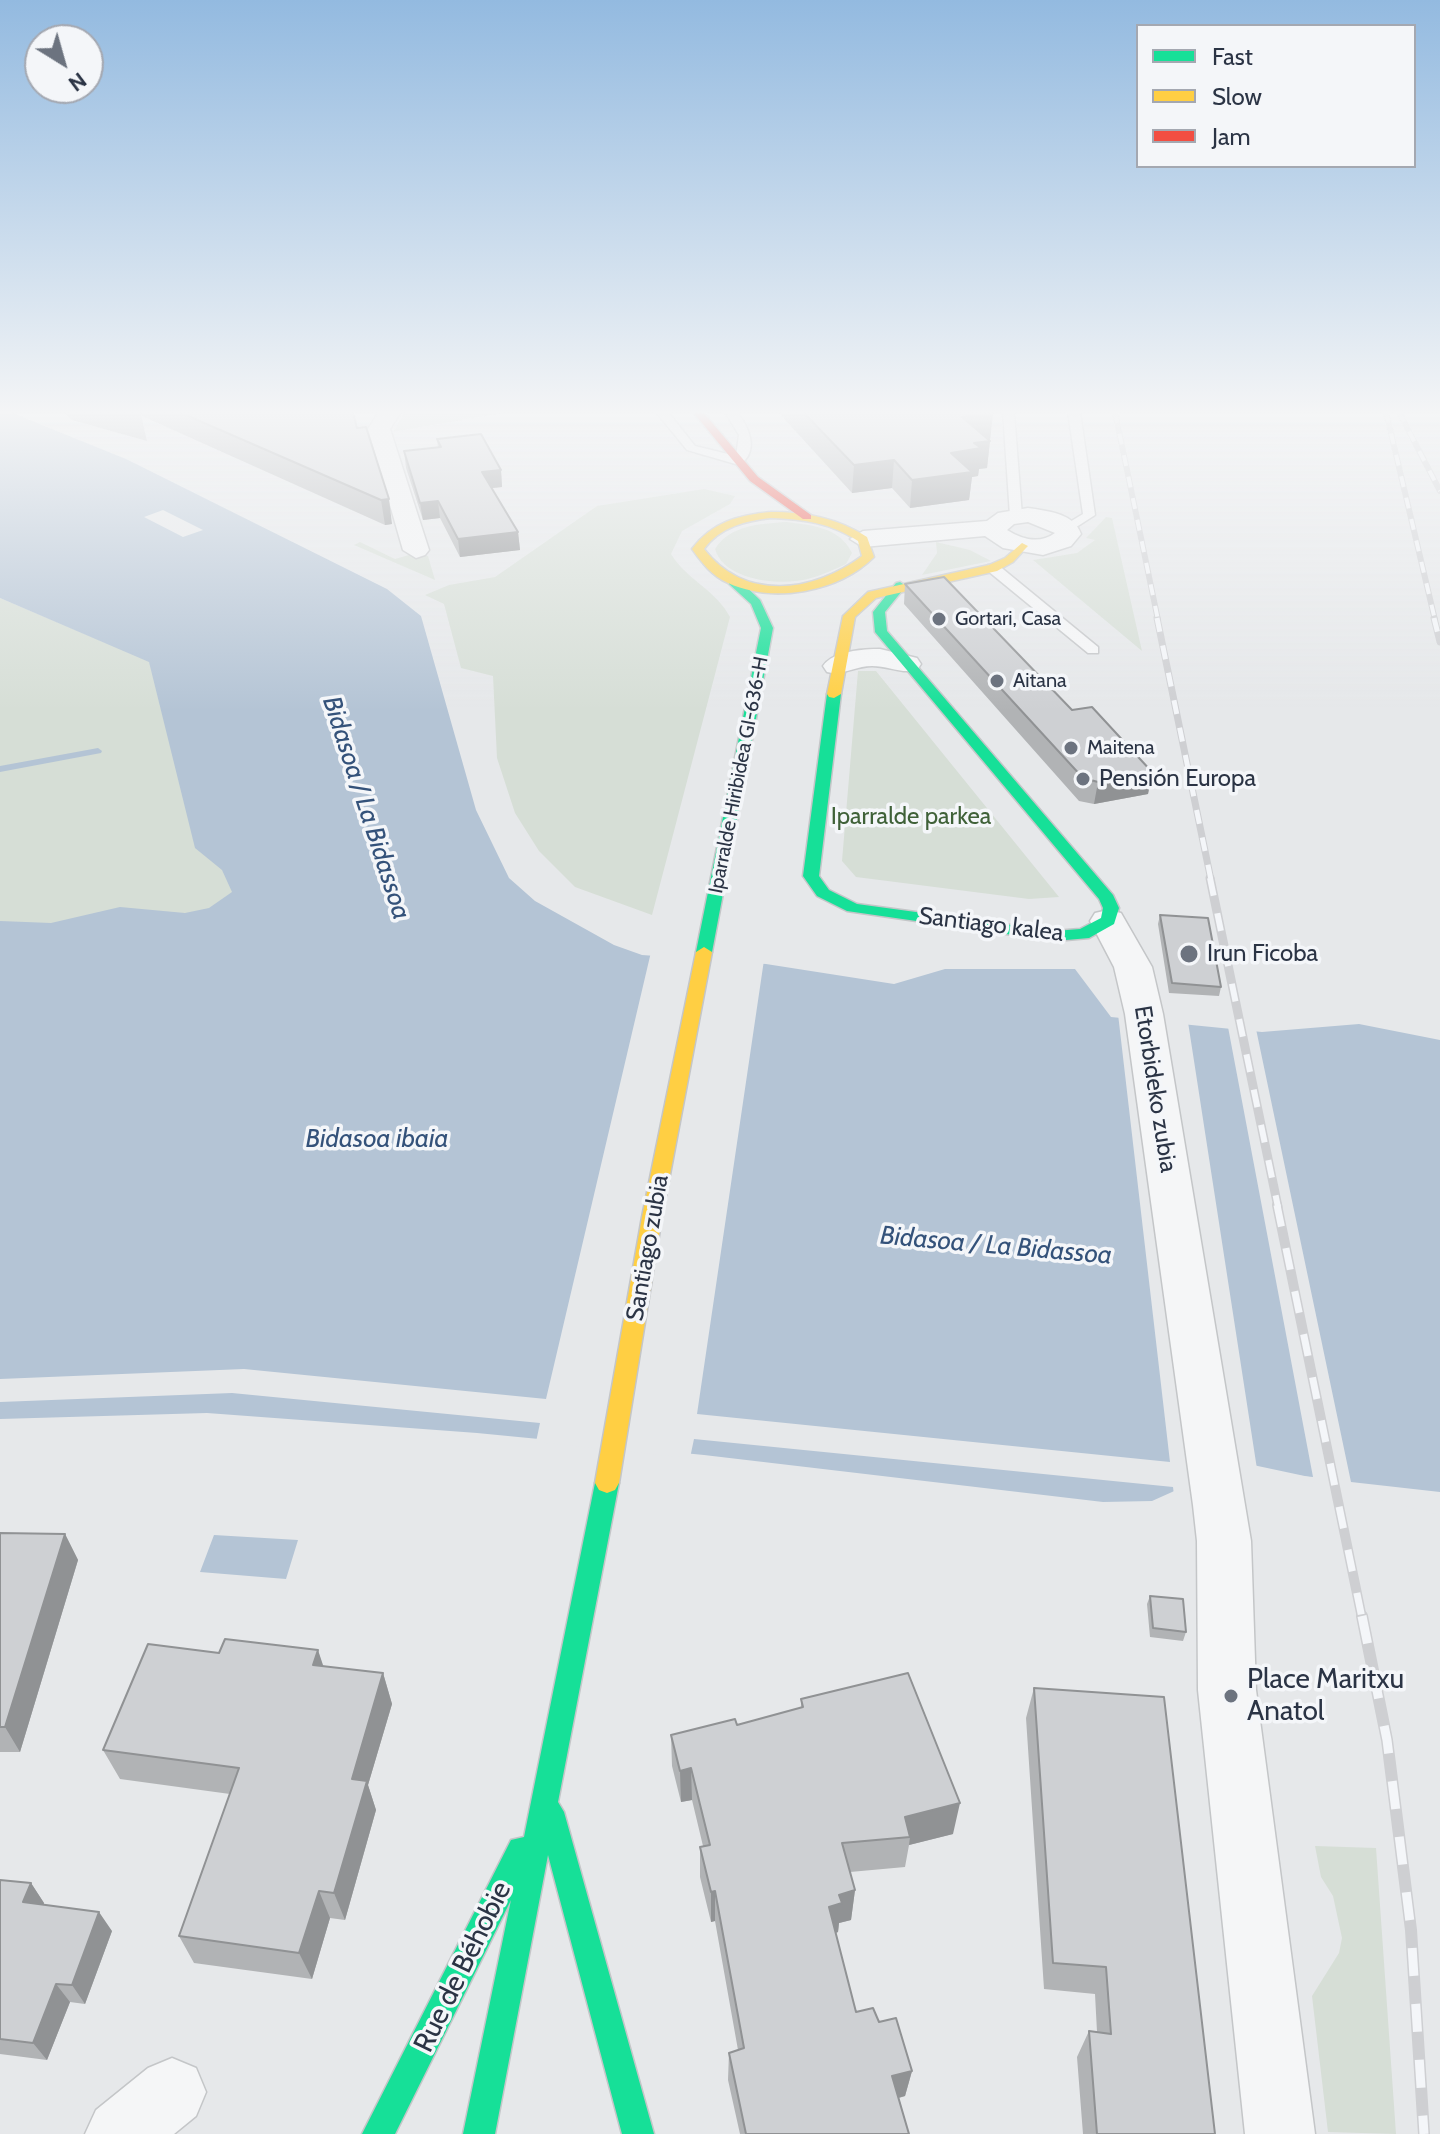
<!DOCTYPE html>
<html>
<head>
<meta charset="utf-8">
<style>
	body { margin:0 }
	#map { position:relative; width:1440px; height:2134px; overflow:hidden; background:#e6e8ea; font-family:Cabin,sans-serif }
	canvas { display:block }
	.legend { position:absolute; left:1136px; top:24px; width:280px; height:144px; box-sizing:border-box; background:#f4f6f9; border:2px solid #a4a8b1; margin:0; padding:10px 14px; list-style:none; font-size:24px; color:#2b3445 }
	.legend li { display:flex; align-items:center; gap:16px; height:40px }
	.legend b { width:40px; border:2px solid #a4a8b1 }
	.north { position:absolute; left:24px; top:24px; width:80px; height:80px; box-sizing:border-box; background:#f4f6f9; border:2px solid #a4a8b1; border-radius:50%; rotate:143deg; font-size:22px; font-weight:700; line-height:32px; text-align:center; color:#2b3445 }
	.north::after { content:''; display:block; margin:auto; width:28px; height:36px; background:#6c737f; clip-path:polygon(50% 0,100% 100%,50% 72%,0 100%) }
</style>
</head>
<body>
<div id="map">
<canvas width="1440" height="2134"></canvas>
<ul class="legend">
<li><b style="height:10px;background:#16e098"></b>Fast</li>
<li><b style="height:10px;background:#ffcf43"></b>Slow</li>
<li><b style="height:10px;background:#f24e42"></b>Jam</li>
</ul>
<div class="north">N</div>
</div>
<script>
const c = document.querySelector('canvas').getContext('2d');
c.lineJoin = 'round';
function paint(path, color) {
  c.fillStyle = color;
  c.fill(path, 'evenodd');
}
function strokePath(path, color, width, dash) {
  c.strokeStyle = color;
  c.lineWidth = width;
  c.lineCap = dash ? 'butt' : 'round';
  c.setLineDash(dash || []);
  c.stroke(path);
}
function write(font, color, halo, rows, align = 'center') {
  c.font = font + ' Cabin,sans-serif';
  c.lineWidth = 7;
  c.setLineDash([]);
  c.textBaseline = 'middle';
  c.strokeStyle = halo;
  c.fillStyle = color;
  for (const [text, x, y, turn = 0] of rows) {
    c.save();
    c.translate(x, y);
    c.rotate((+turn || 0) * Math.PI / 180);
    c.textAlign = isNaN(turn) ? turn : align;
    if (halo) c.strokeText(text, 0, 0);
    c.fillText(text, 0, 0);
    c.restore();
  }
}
const green = new Path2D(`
	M 405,412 L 508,412 L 393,432 Z
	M 704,489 L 735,496 L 730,504 L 682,531 L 671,554 C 687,580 716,590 730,617 L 652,915 L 575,887 L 539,851 L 515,813 L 497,758 L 493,676 L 461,668 L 444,604 L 425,595 L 449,585 L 495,577 L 597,506 Z
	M 1106,517 L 1112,518 L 1142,651 L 1033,560 L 1077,553 L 1095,540 L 1086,538 Z
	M 786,522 C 811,525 840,527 852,553 L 846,564 C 835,569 823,575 811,578 C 782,587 724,581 715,549 C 730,525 759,524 786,522 Z
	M 360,542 L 395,559 L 416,553 L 428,556 L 435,580 L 354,545 Z
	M 936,542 L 970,550 L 991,561 L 922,575 L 937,553 Z
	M 0,598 L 149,661 L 273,918 L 0,956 Z
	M 858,671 L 876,671 L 1059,897 L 1029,899 L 856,877 L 842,861 Z
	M 1315,1846 L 1376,1848 L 1396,2134 L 1328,2132 L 1312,1996 L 1339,1953 L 1342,1938 L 1333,1896 L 1321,1877 Z`);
const water = new Path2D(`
	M 0,412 L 10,412 L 126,459 L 387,589 L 421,616 L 476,810 L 509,878 L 535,901 L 614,945 L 642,955 L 766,964 L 894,984 L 945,969 L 1075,969 L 1111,1017 L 1262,1032 L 1359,1024 L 1440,1040 L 1440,1511 L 1347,1485 L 1239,1462 L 1152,1501 L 1103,1502 L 704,1455 L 477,1433 L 207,1413 L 0,1419 L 0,921 L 51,923 L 120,907 L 185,913 L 209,908 L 232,892 L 222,870 L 195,848 L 149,662 L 0,598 Z
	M 214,1535 L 298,1540 L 286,1579 L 200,1572 Z`);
const pier = new Path2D(`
	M 163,510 L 203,530 L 183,537 L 144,517 Z
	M 651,952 L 764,960 L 697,1414 L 1170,1462 L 1118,1014 L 1174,1017 L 1188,1022 L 1257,1469 L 1240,1466 L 1174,1495 L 1173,1487 L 694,1439 L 690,1458 L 536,1442 L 540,1423 L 232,1393 L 0,1402 L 0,1379 L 244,1369 L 546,1399 Z
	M 1228,1027 L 1256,1029 L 1351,1482 L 1440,1492 L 1440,1515 L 1280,1474 L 1313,1477 Z`);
const stream = new Path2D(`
	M 98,748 L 102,751 L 101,753 L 0,772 L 0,766 Z`);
const lane = new Path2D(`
	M 656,412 L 668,412 L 695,446 L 736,456 L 739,435 L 725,412 L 737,412 C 749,427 760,452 739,465 L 687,450 Z
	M 1003,412 L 1014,412 L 1022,516 L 1016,520 L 1010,516 Z
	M 1068,412 L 1080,412 L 1095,515 L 1067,533 L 1061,529 L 1063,526 L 1083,514 Z
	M 988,565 L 998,565 L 1098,647 L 1098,653 L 1088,653 L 988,571 Z`);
const street = new Path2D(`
	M 379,412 L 401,412 L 390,429 L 429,550 L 425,555 L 416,558 L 403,550 L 368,429 Z
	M 1028,508 C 1047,511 1074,513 1081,534 L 1071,546 L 1043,555 L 1003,548 L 985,536 L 863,547 L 850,539 L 863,531 L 987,521 L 998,513 ZM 1028,522 L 1055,533 C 1040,544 1023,540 1007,530 L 1014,524 Z
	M 880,649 L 917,658 L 921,664 L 917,670 C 901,674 888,666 872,666 C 855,666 843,676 827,672 L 823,666 C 833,651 863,649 880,649 Z
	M 1108,910 L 1121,913 L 1152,967 L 1163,1014 L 1251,1541 L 1256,1690 L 1315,2134 L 1245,2134 L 1198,1690 L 1197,1541 L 1193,1505 L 1125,1014 L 1114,967 L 1090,921 L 1095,913 Z
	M 172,2058 L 196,2068 L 206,2092 L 196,2116 L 174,2134 L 85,2134 L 96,2110 L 148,2068 Z`);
const fast = new Path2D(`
	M 729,578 L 737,578 L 760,600 L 773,628 L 712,952 L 704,957 L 696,952 L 761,628 L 751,604 L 729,584 Z
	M 900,582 L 906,586 L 885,612 L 887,631 L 1113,895 L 1119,908 L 1114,924 L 1089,938 L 1055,941 L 847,911 L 817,896 L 803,876 L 827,694 L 834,690 L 841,694 L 819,876 L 829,890 L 857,904 L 1055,931 L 1080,929 L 1101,918 L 1103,908 L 1099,899 L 875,632 L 873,612 L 896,583 Z
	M 607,1473 L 615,1476 L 619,1483 L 558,1802 L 564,1812 L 654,2134 L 622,2134 L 548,1855 L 495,2134 L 463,2134 L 511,1900 L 395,2134 L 362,2134 L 511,1840 L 524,1837 L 595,1483 L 599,1476 Z`);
const slow = new Path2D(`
	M 771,512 C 806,512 837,518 867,537 L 874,557 C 839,592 773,604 728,583 C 712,576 702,563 692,549 C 712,522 739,515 771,512 ZM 771,518 C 803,519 831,523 858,541 L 862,556 C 813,593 745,602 704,549 C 720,527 745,521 771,518 Z
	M 1022,543 L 1028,546 L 1026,548 L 1013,562 L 997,571 L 876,598 L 855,617 L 841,694 L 834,698 L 829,697 L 827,694 L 843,616 L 868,592 L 989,565 L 1005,558 Z
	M 704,947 L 712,952 L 662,1217 L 619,1483 L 615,1490 L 607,1493 L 599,1490 L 595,1483 L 642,1217 L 696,952 Z`);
const jam = new Path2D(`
	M 693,412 L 703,412 L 758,477 L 811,515 L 811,519 L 803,519 L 750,481 Z`);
const railFar4 = new Path2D(`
	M 1115,412 L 1158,620
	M 1386,412 L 1435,620
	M 1399,412 L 1440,491`);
const railFar3 = new Path2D(`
	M 1157,618 L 1211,880
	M 1434,618 L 1440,642`);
const railFar2 = new Path2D(`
	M 1210,878 L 1278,1207`);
const railFar1 = new Path2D(`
	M 1277,1205 L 1362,1618`);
const rail = new Path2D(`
	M 1362,1616 L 1387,1740 L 1411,1930 L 1424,2134`);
const wall = new Path2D(`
	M 64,412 L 137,412 L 141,415 L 147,441 L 72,420 Z
	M 141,412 L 353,412 L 357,428 L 392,524 L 385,525 L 142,416 Z
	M 778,412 L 991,412 L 993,413 L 987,468 L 979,469 L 978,476 L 972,477 L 969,500 L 910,508 L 892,488 L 852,493 Z
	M 437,439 L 501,470 L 502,487 L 491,488 L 518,532 L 520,550 L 460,557 L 440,518 L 423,520 L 406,468 L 404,451 L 438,448 Z
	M 905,584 L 1152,772 L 1148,794 L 1094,804 L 1079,801 L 904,604 Z
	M 1160,915 L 1221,987 L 1219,996 L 1169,993 L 1158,924 Z
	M 0,1533 L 65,1534 L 78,1560 L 20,1752 L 0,1752 Z
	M 1150,1596 L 1186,1632 L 1183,1641 L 1150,1637 L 1147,1604 Z
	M 324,1666 L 383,1673 L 392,1704 L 368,1785 L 376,1810 L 345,1920 L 330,1918 L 312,1979 L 194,1963 L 179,1936 L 230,1794 L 120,1779 L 103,1750 Z
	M 1034,1688 L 1215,2134 L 1083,2134 L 1077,2057 L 1089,2031 L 1097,2032 L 1095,1994 L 1044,1989 L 1026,1718 Z
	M 801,1699 L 953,1834 L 909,1845 L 905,1867 L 850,1872 L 855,1890 L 851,1920 L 839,1923 L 838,1932 L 836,1933 L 856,2012 L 879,2022 L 912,2071 L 905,2096 L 899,2098 L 909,2134 L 740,2134 L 728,2080 L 729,2053 L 738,2050 L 715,1921 L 711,1922 L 700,1877 L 700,1847 L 703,1846 L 692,1800 L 681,1802 L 672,1766 L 671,1735 L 737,1725 L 801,1708 Z
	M 0,1880 L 31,1883 L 44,1903 L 44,1904 L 112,1931 L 85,2004 L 70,2002 L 47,2060 L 0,2054 Z`);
const shadedWall = new Path2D(`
	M 993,413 L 990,440 L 962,417 Z
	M 990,441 L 987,468 L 979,469 L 978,476 L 972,477 L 969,500 L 910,508 L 912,480 L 951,453 L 974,443 Z
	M 894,460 L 892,488 L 852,493 L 854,465 Z
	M 501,470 L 502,487 L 483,489 L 482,472 Z
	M 389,499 L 392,524 L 385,525 L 381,500 Z
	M 438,501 L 440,518 L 423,520 L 420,503 Z
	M 518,532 L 520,550 L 460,557 L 458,539 Z
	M 1152,772 L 1148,794 L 1094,804 L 1098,782 Z
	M 65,1534 L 78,1560 L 20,1752 L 5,1727 Z
	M 318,1650 L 328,1680 L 313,1665 Z
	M 383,1673 L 392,1704 L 368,1785 L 376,1810 L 345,1920 L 334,1893 L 352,1779 Z
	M 691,1768 L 692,1800 L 681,1802 L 680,1771 Z
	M 960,1803 L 953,1834 L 909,1845 L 910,1837 L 905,1817 Z
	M 31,1883 L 44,1903 L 37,1921 L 23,1902 Z
	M 855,1890 L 851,1920 L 839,1923 L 838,1932 L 826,1936 L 829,1907 L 839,1895 Z
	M 319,1891 L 330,1918 L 312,1979 L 299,1953 Z
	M 715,1891 L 715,1921 L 711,1922 L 711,1892 Z
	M 99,1912 L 112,1931 L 85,2004 L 72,1985 Z
	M 56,1984 L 70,2002 L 47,2060 L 33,2043 Z
	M 912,2071 L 905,2096 L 886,2101 L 892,2076 Z`);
const building = new Path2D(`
	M 179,412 L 353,412 L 357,428 L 366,427 L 389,499 L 381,500 Z
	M 803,412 L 991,412 L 993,413 L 962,417 L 990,441 L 974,443 L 981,448 L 951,453 L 972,472 L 912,480 L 894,460 L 854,465 Z
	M 481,434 L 501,470 L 482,472 L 518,532 L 458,539 L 438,501 L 420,503 L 404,451 L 441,447 L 437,439 Z
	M 944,577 L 1072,710 L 1092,707 L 1152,772 L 1098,782 L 1083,778 L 905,584 Z
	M 1160,915 L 1208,918 L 1221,987 L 1172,983 Z
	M 0,1533 L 65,1534 L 5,1727 L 0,1727 Z
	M 1150,1596 L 1183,1599 L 1186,1632 L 1153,1628 Z
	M 225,1639 L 318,1650 L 313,1665 L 383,1673 L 352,1779 L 367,1781 L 334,1893 L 319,1891 L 299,1953 L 179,1936 L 239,1768 L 103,1750 L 148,1644 L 219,1653 Z
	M 908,1673 L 960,1803 L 905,1817 L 910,1837 L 842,1843 L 855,1890 L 839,1895 L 842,1903 L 829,1907 L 856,2012 L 873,2008 L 879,2022 L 896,2018 L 912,2071 L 892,2076 L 909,2134 L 746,2134 L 729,2053 L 744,2048 L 715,1891 L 711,1892 L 700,1847 L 710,1845 L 691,1768 L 680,1771 L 671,1735 L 735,1719 L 737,1725 L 803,1707 L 801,1699 Z
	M 1034,1688 L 1164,1697 L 1215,2134 L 1097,2134 L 1089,2031 L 1111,2034 L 1106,1967 L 1053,1963 Z
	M 0,1880 L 31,1883 L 23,1902 L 99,1912 L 72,1985 L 56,1984 L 33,2043 L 0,2039 Z`);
const markers = [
	[939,619,8,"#6c737f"],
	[997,681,8,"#6c737f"],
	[1071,748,8,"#6c737f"],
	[1083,779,8,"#6c737f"],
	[1189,954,10,"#6c737f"],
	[1231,1696,8,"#6c737f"]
];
const farPoinames = [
	["Gortari, Casa",955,619],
	["Aitana",1013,681],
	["Maitena",1087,748]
];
const farStreetnames = [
	["Iparralde Hiribidea GI-636-H",739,775,-79]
];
const poiNames = [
	["Pensión Europa",1099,779],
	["Irun Ficoba",1207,954]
];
const parkNames = [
	["Iparralde parkea",911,817]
];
const streetNames = [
	["Santiago kalea",991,925,7],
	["Etorbideko zubia",1155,1089,81],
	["Santiago zubia",648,1248,-80]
];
const waterNames = [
	["Bidasoa / La Bidassoa",366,808,72],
	["Bidasoa ibaia",377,1139],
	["Bidasoa / La Bidassoa",996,1246,5]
];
const nearPoinames = [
	["Place Maritxu",1247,1680],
	["Anatol",1247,1712]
];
const nearStreetnames = [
	["Rue de Béhobie",463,1967,-64]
];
paint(green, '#d6ded6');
paint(water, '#b4c4d5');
paint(pier, '#e6e8ea');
paint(stream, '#b4c4d5');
strokePath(lane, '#c4c6c8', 3);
strokePath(street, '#c4c6c8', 3);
strokePath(fast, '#c4c6c8', 3);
strokePath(slow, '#c4c6c8', 3);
strokePath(jam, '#c4c6c8', 3);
paint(lane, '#f5f6f7');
paint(street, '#f5f6f7');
paint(fast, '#16e098');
paint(slow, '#ffcf43');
paint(jam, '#f24e42');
strokePath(railFar4, '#cecfd2', 6);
strokePath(railFar3, '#cecfd2', 7);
strokePath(railFar2, '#cecfd2', 9);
strokePath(railFar1, '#cecfd2', 10);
strokePath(rail, '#cecfd2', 12);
strokePath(railFar4, '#f4f6f9', 4, [11]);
strokePath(railFar3, '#f4f6f9', 5, [14]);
strokePath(railFar2, '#f4f6f9', 6, [18]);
strokePath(railFar1, '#f4f6f9', 7, [22]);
strokePath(rail, '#f4f6f9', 9, [28]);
paint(wall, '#b1b3b5');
paint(shadedWall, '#909294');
paint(building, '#ced0d3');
strokePath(building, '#909294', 2);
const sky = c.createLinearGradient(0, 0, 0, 711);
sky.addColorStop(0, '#93bae0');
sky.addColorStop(0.58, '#f4f5f6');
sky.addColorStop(1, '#f4f5f600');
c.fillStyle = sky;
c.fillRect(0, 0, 1440, 711);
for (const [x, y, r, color] of markers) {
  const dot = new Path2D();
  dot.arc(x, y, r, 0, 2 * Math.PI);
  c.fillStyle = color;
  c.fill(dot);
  strokePath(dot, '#f4f6f9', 3);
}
write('20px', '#2b3445', '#f4f6f9', farPoinames, 'left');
write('20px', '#2b3445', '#f4f6f9', farStreetnames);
write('24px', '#2b3445', '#f4f6f9', poiNames, 'left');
write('24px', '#3f6138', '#f4f6f9', parkNames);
write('24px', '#2b3445', '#f4f6f9', streetNames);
write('italic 26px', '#34527a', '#f4f6f9', waterNames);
write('28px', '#2b3445', '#f4f6f9', nearPoinames, 'left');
write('28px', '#2b3445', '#f4f6f9', nearStreetnames);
</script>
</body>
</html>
